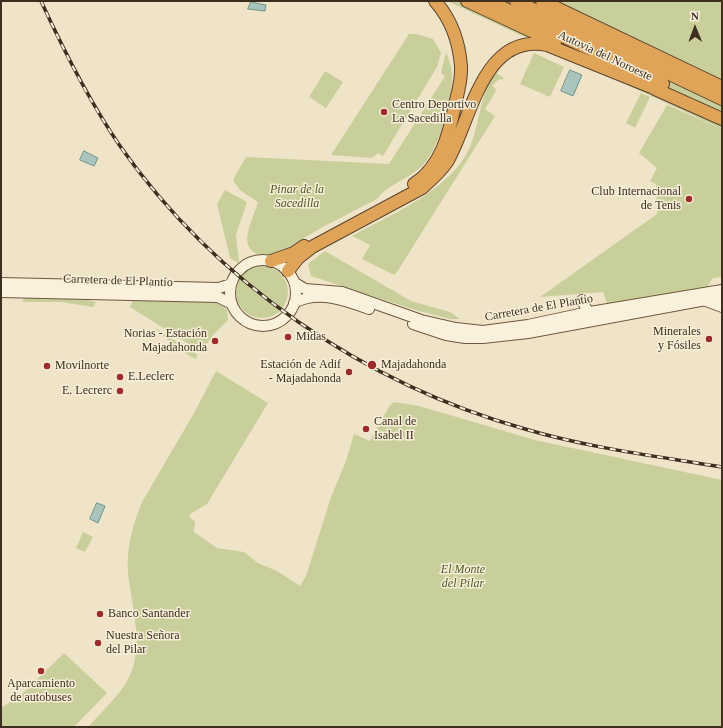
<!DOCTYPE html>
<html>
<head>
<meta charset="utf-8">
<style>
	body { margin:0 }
	#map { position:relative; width:723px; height:728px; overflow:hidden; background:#f0e4c8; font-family:Georgia,serif }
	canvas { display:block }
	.frame { position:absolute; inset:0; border:2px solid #3d2e20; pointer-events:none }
	.north { position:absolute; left:675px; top:8px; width:40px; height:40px; -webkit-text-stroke:3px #f7eed8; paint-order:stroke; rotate:359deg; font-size:11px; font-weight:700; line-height:16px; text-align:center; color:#3d2e20 }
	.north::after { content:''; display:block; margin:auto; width:14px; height:18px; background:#3d2e20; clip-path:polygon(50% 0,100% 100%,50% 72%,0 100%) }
</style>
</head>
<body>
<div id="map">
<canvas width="723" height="728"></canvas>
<div class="frame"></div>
<div class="north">N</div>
</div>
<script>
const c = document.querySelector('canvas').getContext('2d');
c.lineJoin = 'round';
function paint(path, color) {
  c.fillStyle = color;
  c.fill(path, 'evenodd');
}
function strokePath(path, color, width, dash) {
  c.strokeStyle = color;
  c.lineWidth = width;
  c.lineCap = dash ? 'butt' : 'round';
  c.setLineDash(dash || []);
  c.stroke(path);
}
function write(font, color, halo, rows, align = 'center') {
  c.font = font + ' Georgia,serif';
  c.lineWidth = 3;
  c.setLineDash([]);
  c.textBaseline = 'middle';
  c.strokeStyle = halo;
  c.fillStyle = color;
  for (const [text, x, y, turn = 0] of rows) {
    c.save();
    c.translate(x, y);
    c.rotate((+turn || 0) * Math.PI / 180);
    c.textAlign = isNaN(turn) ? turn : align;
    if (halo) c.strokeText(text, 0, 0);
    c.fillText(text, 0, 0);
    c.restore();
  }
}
const green = new Path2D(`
	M 447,1 L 722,1 L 722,129 Z
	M 409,34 L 417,34 L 433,39 L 441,53 L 437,67 L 383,156 L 378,153 L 372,158 L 331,155 Z
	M 446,52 C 449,60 453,69 452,78 C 452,100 438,153 421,167 C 408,179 388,184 377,199 C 354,211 331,222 309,235 C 298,241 289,251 277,254 C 267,256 255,257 249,247 C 243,235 255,214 258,202 L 241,191 L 234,182 L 234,178 L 246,157 L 389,164 L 445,76 L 441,73 Z
	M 534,53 L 564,67 L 550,97 L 520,84 Z
	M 325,71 L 343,82 L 326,108 L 309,97 Z
	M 495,72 L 504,78 L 502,80 L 499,79 L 492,86 L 495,88 L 496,91 L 485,109 L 495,116 L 397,272 L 394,275 L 362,259 L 370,245 L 352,236 C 392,214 451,190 470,147 C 480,122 480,94 495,72 Z
	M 641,93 L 650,97 L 635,128 L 626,123 Z
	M 667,105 L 722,129 L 722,277 L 713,278 L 707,287 L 608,306 L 603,292 L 540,297 L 657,214 L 656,184 L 650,181 L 657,168 L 639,153 Z
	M 225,190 L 247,202 L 236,235 L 239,263 L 230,258 L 217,204 Z
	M 325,251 L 411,301 L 450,312 L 460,319 L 450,319 L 412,309 L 311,276 L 308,264 Z
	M236 292a26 26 0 1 1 52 0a26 26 0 1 1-52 0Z
	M 25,297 L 83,299 L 96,302 L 93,307 L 62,302 L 22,302 Z
	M 133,299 L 214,302 L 223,306 L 227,310 L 228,320 L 214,334 L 201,352 L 130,307 Z
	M 154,328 L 157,329 L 198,355 L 195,359 L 176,347 Z
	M 216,371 L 268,403 L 207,504 L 190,514 L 190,517 L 195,522 L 194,532 L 217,548 L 244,552 L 258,563 L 277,571 L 300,586 L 306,576 L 331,497 L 346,461 L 354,434 L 370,441 L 390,405 L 394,402 L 419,406 L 535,440 L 722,480 L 722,727 L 88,727 C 100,714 114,700 124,686 C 147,652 132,610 128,573 C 126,548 133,524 142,502 L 194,413 Z
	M 83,532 L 93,537 L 85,552 L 76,548 Z
	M 64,653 L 107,693 L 74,727 L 1,727 L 1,708 L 21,695 Z`);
const water = new Path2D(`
	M 251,2 L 266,5 L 265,11 L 248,9 Z
	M 570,70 L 582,75 L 573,96 L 561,91 Z
	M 84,151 L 98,158 L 94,166 L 80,160 Z
	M 97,503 L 105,506 L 98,523 L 90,519 Z`);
const secondary = new Path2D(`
	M230 293a33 33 0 1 1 66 0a33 33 0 1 1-66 0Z
	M 1,283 L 219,288 L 231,284
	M 295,283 L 305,289 L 342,292 L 421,320 L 456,328 L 483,331 L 528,325 L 584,313 L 722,290
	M 1,292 L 218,297 L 232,304
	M 706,301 L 722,307
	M 294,303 C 318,290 345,300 369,309
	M 581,316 L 587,310 L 582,300
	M 413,324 L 446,335 L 465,338 L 483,338 L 528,333 L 722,297`);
const highway = new Path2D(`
	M 467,1 L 555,42
	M 489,1 L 663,84
	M 516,1 L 722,99
	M 542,1 L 722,87
	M 655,89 L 722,119
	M 414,184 C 441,167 449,134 455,105 C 458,92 462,79 461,66 C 459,41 451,19 435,1
	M 271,261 L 294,253 L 304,246
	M 288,271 L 298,258 L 312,247 L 422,188 C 431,180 440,172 447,162 C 471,121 482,32 547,45 L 661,91`);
const rail = new Path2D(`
	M 41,1 C 64,51 89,101 120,146 C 216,283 365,384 525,429 C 589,448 656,456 722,467`);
const markers = [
	[384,112,4,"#9e2a2b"],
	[689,199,4,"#9e2a2b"],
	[288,337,4,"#9e2a2b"],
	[709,339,4,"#9e2a2b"],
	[215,341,4,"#9e2a2b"],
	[372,365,5,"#9e2a2b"],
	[47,366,4,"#9e2a2b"],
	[349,372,4,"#9e2a2b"],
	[120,377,4,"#9e2a2b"],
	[120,391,4,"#9e2a2b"],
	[366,429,4,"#9e2a2b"],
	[100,614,4,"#9e2a2b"],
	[98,643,4,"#9e2a2b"],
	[41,671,4,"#9e2a2b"]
];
const streetNames = [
	["Autovía del Noroeste",605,56,25],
	["Carretera de El Plantío",118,281,2],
	["Carretera de El Plantío",539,308,-10]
];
const poiNames = [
	["Centro Deportivo",392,105],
	["La Sacedilla",392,119],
	["Club Internacional",681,192,"right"],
	["de Tenis",681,206,"right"],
	["Minerales",701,332,"right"],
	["y Fósiles",701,346,"right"],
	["Norias - Estación",207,334,"right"],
	["Majadahonda",207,348,"right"],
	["Midas",296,337],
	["Estación de Adif",341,365,"right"],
	["- Majadahonda",341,379,"right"],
	["Majadahonda",381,365],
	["Movilnorte",55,366],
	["E.Leclerc",128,377],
	["E. Lecrerc",112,391,"right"],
	["Canal de",374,422],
	["Isabel II",374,436],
	["Banco Santander",108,614],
	["Nuestra Señora",106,636],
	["del Pilar",106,650],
	["Aparcamiento",41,684,"center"],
	["de autobuses",41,698,"center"]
];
const parkNames = [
	["Pinar de la",297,190],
	["Sacedilla",297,204],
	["El Monte",463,570],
	["del Pilar",463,584]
];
paint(green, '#c9cf9b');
paint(water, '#a9c4bc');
strokePath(water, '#6f938a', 1);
strokePath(secondary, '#6f573f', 12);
strokePath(highway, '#5b4430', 14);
strokePath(secondary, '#faf1dc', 10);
strokePath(highway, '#e0a458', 12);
strokePath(rail, '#3d2e20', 3.5);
strokePath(rail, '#f7eed8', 2, [6]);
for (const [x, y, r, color] of markers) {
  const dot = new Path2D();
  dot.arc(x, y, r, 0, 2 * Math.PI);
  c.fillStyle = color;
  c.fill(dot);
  strokePath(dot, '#f7eed8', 1.5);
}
write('12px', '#3d2e20', '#f7eed8', streetNames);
write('12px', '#3d2e20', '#f7eed8', poiNames, 'left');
write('italic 12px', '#4d5a26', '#f7eed8', parkNames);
</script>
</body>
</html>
